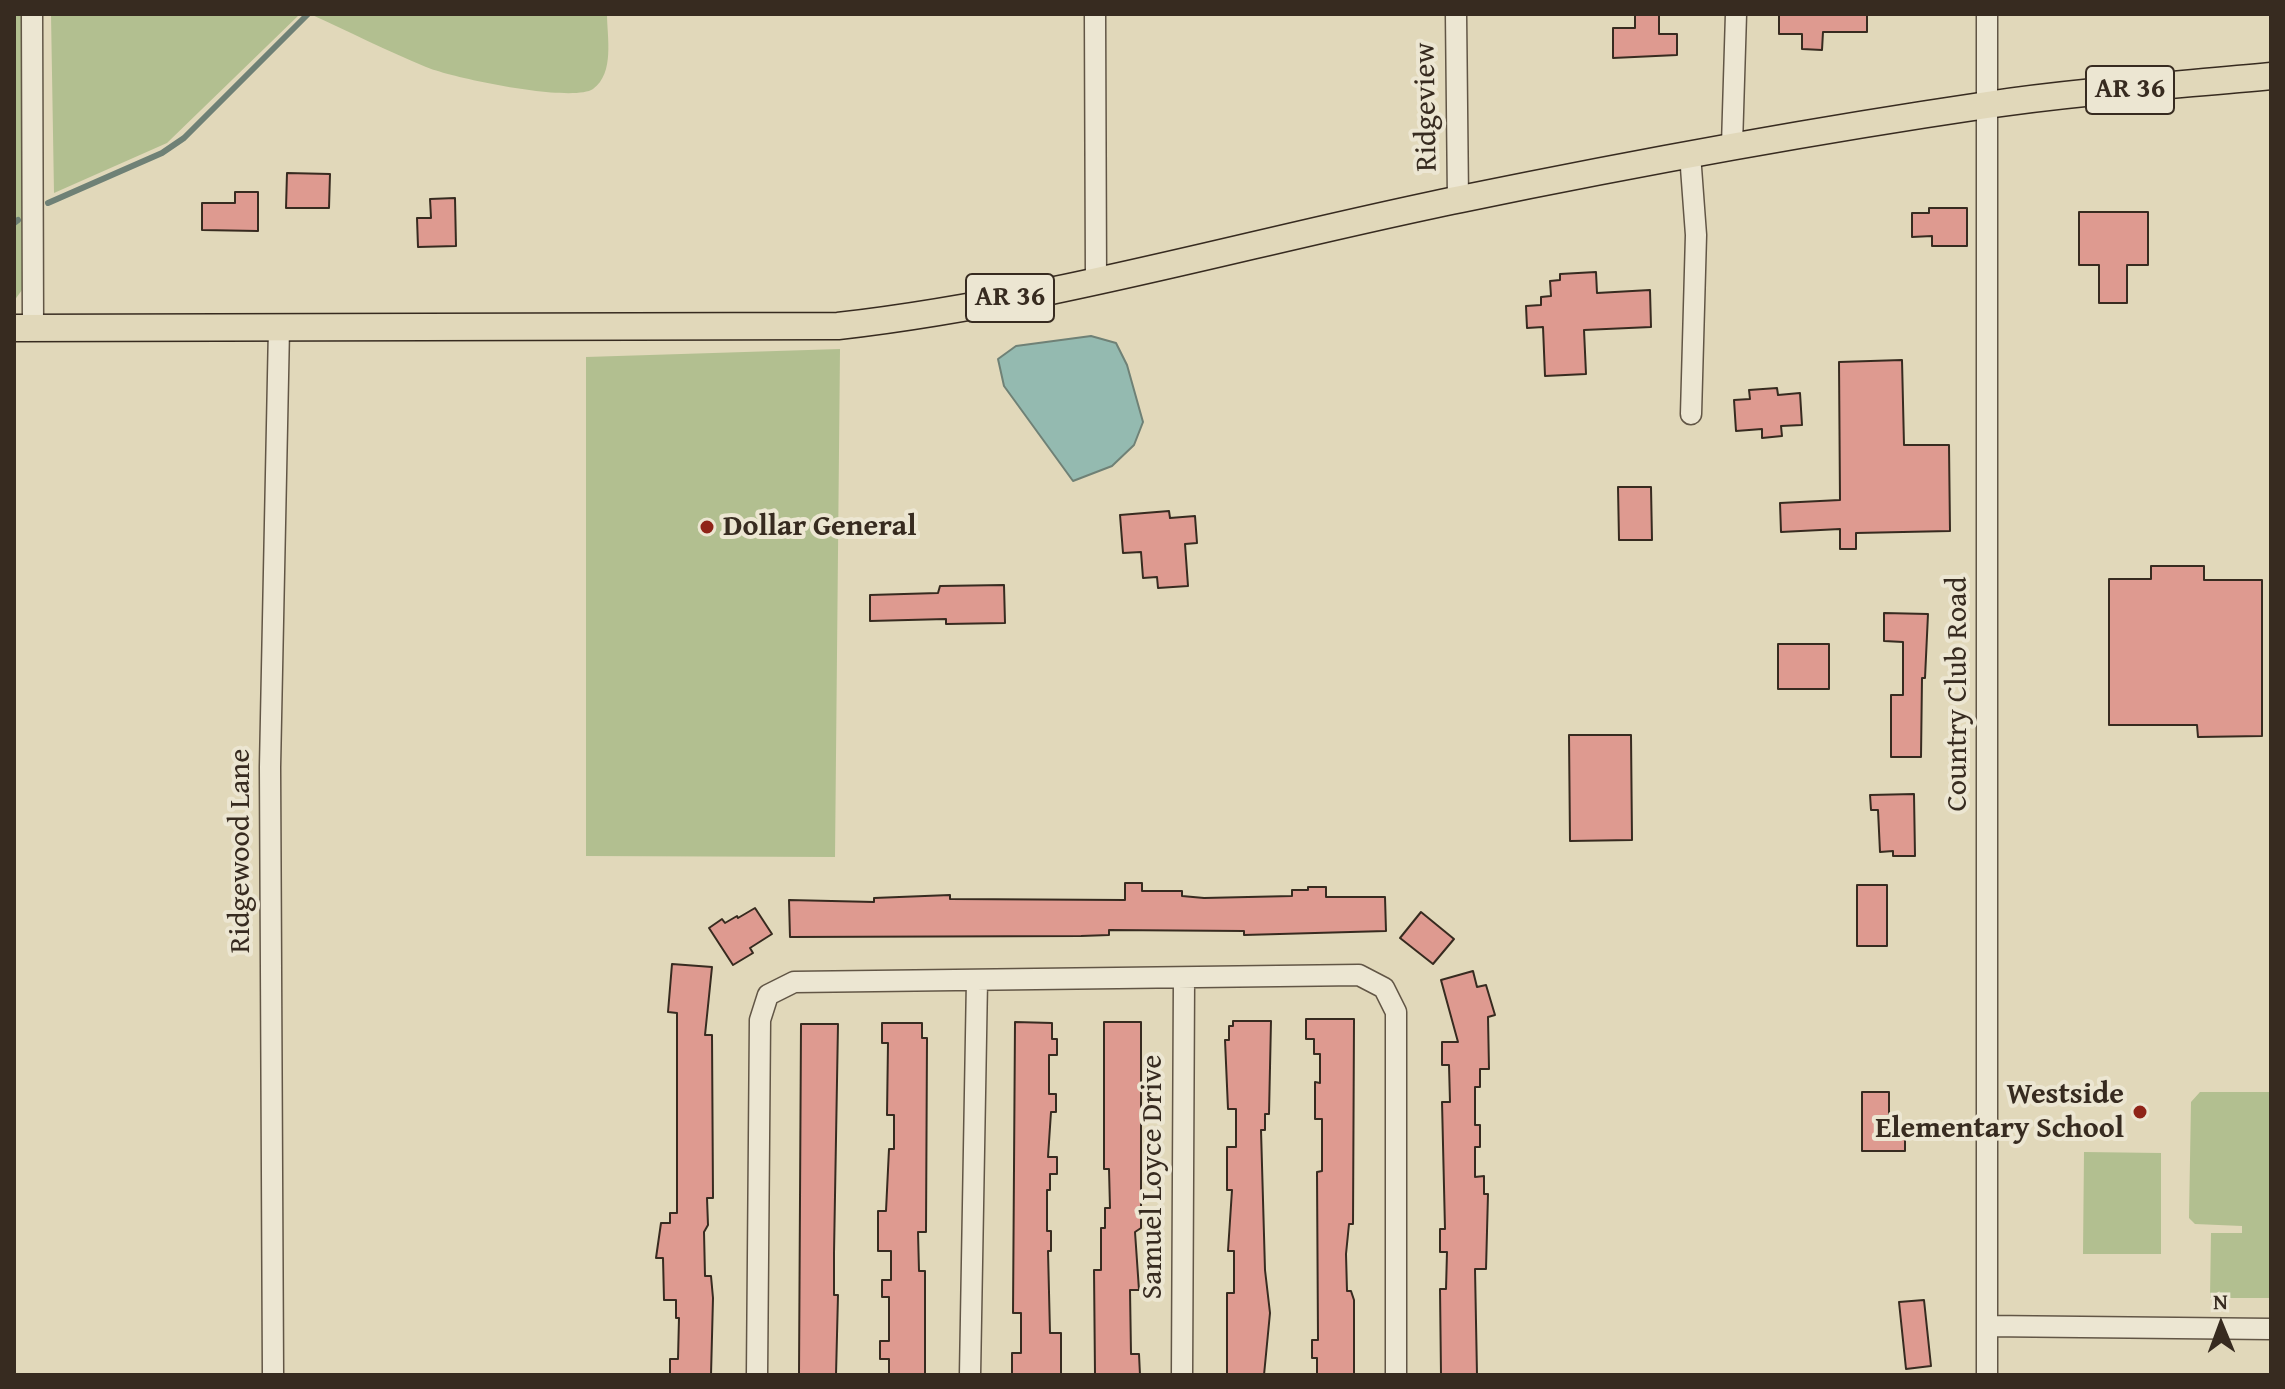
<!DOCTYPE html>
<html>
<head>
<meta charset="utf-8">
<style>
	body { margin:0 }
	#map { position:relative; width:2285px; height:1389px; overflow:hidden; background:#e1d8ba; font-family:"Gentium Book Plus",serif }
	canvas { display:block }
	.frame { position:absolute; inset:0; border:16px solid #372b20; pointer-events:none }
	.north { position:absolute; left:2181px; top:1285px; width:80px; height:80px; -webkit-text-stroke:6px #ece6d2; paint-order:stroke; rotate:359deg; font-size:22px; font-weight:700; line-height:32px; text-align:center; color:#372b20 }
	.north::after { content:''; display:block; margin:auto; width:28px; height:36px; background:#372b20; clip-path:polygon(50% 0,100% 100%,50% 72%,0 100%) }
</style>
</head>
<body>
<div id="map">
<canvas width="2285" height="1389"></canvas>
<div class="frame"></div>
<div class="north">N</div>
</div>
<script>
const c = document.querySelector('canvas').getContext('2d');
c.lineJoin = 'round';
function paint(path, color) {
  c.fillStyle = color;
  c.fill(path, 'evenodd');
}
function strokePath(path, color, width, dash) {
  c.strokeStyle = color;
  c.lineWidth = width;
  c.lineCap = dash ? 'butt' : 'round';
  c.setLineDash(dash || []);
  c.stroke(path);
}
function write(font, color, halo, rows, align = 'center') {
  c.font = font + ' "Gentium Book Plus",serif';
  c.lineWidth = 8;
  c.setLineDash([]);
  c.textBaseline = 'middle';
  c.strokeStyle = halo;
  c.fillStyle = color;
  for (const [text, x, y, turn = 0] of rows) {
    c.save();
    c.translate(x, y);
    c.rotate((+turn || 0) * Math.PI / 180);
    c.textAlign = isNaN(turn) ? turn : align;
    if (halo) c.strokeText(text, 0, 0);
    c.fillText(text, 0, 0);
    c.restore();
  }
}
const green = new Path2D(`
	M 14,14 L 23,14 L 27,283 L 14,301 Z
	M 51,14 L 300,14 L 167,143 L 54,193 Z
	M 310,14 L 607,14 C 607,37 615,73 593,89 C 572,103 452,78 426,67 C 387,51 348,31 310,14 Z
	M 840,349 L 835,857 L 586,856 L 586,357 Z
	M 2200,1092 L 2271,1092 L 2271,1298 L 2210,1298 L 2211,1233 L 2242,1233 L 2242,1226 L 2195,1224 L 2189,1218 L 2191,1102 Z
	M 2084,1152 L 2161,1153 L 2161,1254 L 2083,1254 Z`);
const water = new Path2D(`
	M 1091,336 L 1116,343 L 1127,365 L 1143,422 L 1134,445 L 1112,466 L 1073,481 L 1004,386 L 998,359 L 1016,346 Z`);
const stream = new Path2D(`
	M 48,203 L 162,153 L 184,138 L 308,14
	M 14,223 L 18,220`);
const building = new Path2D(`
	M 1635,14 L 1659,14 L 1659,34 L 1677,34 L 1677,55 L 1613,58 L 1613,28 L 1635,28 Z
	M 1779,14 L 1867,14 L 1867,32 L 1823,32 L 1822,50 L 1802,49 L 1802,34 L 1779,34 Z
	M 287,173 L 330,174 L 329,208 L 286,208 Z
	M 235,192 L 258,192 L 258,231 L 202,230 L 202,203 L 235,203 Z
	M 455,198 L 456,246 L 418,247 L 417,218 L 431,218 L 430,199 Z
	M 1929,208 L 1967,208 L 1967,246 L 1932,246 L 1932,236 L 1912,237 L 1912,213 L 1929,213 Z
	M 2079,212 L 2148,212 L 2148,265 L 2127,265 L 2127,303 L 2099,303 L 2099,265 L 2079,265 Z
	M 1596,272 L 1597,293 L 1650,290 L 1651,327 L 1584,330 L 1586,374 L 1545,376 L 1543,327 L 1527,328 L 1526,306 L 1541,305 L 1541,297 L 1551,296 L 1550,281 L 1560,280 L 1560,274 Z
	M 1902,360 L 1904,445 L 1949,445 L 1950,531 L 1856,533 L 1856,549 L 1840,549 L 1840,529 L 1781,532 L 1780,503 L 1840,500 L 1839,362 Z
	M 1777,388 L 1778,395 L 1800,393 L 1802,425 L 1781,426 L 1782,436 L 1762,438 L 1762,429 L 1736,431 L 1734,400 L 1750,399 L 1749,390 Z
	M 1618,487 L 1651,487 L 1652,540 L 1619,540 Z
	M 1169,511 L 1170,518 L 1195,516 L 1197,543 L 1185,544 L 1188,586 L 1158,588 L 1157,577 L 1143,578 L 1141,552 L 1123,553 L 1120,515 Z
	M 2151,566 L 2204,566 L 2204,580 L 2262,580 L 2262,736 L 2198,737 L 2197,725 L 2109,725 L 2109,579 L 2151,579 Z
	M 1004,585 L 1005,623 L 946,624 L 946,619 L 870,621 L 870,595 L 938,593 L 940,586 Z
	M 1884,613 L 1928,614 L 1925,678 L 1922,678 L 1921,757 L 1891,757 L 1891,695 L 1903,695 L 1903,642 L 1884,641 Z
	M 1778,644 L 1829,644 L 1829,689 L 1778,689 Z
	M 1569,735 L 1631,735 L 1632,840 L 1570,841 Z
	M 1914,794 L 1915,856 L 1893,856 L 1893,851 L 1880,852 L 1878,810 L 1871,810 L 1870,795 Z
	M 1125,883 L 1142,883 L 1142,891 L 1182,891 L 1182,896 L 1204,898 L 1292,896 L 1292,890 L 1308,890 L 1308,887 L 1326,887 L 1326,897 L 1385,897 L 1386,931 L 1244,935 L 1244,931 L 1109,930 L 1109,935 L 1081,936 L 790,937 L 789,900 L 874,902 L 874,898 L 950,895 L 950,899 L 1125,900 Z
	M 1857,885 L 1887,885 L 1887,946 L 1857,946 Z
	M 755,908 L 772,934 L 750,948 L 753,953 L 733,965 L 709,928 L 722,919 L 725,923 L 737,916 L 738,918 Z
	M 1421,912 L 1454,939 L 1433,964 L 1400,938 Z
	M 672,964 L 712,967 L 705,1035 L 712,1035 L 713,1198 L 707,1198 L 708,1225 L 704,1232 L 705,1276 L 711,1276 L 713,1298 L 711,1375 L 670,1375 L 670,1359 L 678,1359 L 679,1318 L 676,1318 L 676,1300 L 664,1300 L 663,1258 L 656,1258 L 661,1223 L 670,1223 L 670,1213 L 677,1213 L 677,1013 L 668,1012 Z
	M 1473,971 L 1477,987 L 1486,985 L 1495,1015 L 1488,1017 L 1489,1069 L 1480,1069 L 1480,1087 L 1475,1087 L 1475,1125 L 1480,1125 L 1480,1147 L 1475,1147 L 1475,1177 L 1484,1176 L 1484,1194 L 1488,1194 L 1486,1269 L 1475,1269 L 1477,1375 L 1441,1375 L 1440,1289 L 1446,1289 L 1447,1252 L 1440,1252 L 1440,1229 L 1445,1229 L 1442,1102 L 1450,1102 L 1449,1065 L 1442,1065 L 1442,1042 L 1458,1042 L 1441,980 Z
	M 1306,1019 L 1354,1019 L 1353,1224 L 1349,1224 L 1346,1254 L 1347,1291 L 1351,1291 L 1354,1300 L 1354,1375 L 1317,1375 L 1317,1358 L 1312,1358 L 1312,1340 L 1318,1340 L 1317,1172 L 1322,1171 L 1322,1119 L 1315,1119 L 1315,1082 L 1320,1083 L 1320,1054 L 1314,1054 L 1314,1039 L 1306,1039 Z
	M 1233,1021 L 1271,1021 L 1269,1114 L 1265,1114 L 1265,1130 L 1261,1130 L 1265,1270 L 1270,1313 L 1264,1375 L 1227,1375 L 1227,1293 L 1234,1293 L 1234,1251 L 1228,1251 L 1232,1190 L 1227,1190 L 1227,1147 L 1236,1147 L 1236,1109 L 1228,1109 L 1225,1040 L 1229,1040 L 1229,1026 L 1233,1026 Z
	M 1015,1022 L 1052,1023 L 1052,1039 L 1057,1039 L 1057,1055 L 1049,1055 L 1049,1094 L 1056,1094 L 1056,1112 L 1051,1112 L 1048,1157 L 1057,1157 L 1057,1174 L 1050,1174 L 1050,1190 L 1047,1190 L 1047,1231 L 1051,1231 L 1051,1251 L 1048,1251 L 1050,1333 L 1061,1333 L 1061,1374 L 1012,1374 L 1012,1353 L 1021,1353 L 1021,1313 L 1013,1313 Z
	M 1104,1022 L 1141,1022 L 1141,1228 L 1135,1232 L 1139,1290 L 1130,1290 L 1131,1354 L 1139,1354 L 1140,1375 L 1095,1375 L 1094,1270 L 1101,1270 L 1101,1228 L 1105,1228 L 1105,1208 L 1110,1208 L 1109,1169 L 1104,1169 Z
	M 882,1023 L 922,1023 L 922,1038 L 927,1038 L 926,1232 L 918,1232 L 919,1271 L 925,1271 L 925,1375 L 889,1375 L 889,1359 L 880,1359 L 880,1341 L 889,1341 L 889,1297 L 882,1297 L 882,1280 L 891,1280 L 891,1251 L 878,1251 L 878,1211 L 886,1211 L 889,1149 L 894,1149 L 894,1115 L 887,1115 L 888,1043 L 882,1043 Z
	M 801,1024 L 838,1024 L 834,1253 L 834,1295 L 838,1295 L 836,1375 L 799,1375 Z
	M 1862,1092 L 1889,1092 L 1889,1128 L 1905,1128 L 1905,1151 L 1862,1151 Z
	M 1924,1300 L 1931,1366 L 1906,1369 L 1899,1302 Z`);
const minor = new Path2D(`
	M 32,14 L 33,328
	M 1095,14 L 1096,281
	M 1456,14 L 1458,200
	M 1732,145 L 1736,14
	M 1690,154 L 1696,235 L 1691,414
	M 1987,1326 L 2271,1329
	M 273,1375 L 270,767 L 279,328
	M 757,1375 L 760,1020 L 768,995 L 794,982 L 1359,975 L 1384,988 L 1396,1012 L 1396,1375
	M 970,1375 L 977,980
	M 1182,1375 L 1184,979
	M 1987,1375 L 1987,14`);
const major = new Path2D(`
	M 14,328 L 838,326 C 1049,302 1254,241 1461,199 C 1636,163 1811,131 1987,105 C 2081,91 2177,85 2271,76`);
const markers = [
	[707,527,8,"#8f2418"],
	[2140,1112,8,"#8f2418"]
];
const shields = [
	[2130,90,88],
	[1010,298,88]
];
const shieldNames = [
	["AR 36",2130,90],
	["AR 36",1010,298]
];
const streetNames = [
	["Ridgeview",1427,107,-91],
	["Country Club Road",1958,694,-90],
	["Ridgewood Lane",241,851,-90],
	["Samuel Loyce Drive",1153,1177,-90]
];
const poiNames = [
	["Dollar General",723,527],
	["Westside",2124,1095,"right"],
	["Elementary School",2124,1129,"right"]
];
paint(green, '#b2bf90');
paint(water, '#94bab0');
strokePath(water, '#6f8176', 2);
strokePath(stream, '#6f8176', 6);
paint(building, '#de9a90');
strokePath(building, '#372b20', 2);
strokePath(minor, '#625646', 23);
strokePath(major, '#372b20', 29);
strokePath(minor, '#ece6d2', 20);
strokePath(major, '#e1d8ba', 26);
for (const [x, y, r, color] of markers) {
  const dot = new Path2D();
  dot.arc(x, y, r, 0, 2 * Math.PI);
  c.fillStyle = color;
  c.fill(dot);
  strokePath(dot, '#ece6d2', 3);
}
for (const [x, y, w] of shields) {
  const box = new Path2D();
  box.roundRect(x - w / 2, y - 24, w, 48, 6);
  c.fillStyle = '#ece6d2';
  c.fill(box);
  strokePath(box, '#372b20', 2);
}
write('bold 28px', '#372b20', null, shieldNames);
write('30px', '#372b20', '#ece6d2', streetNames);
write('bold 30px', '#372b20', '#ece6d2', poiNames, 'left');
</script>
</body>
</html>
